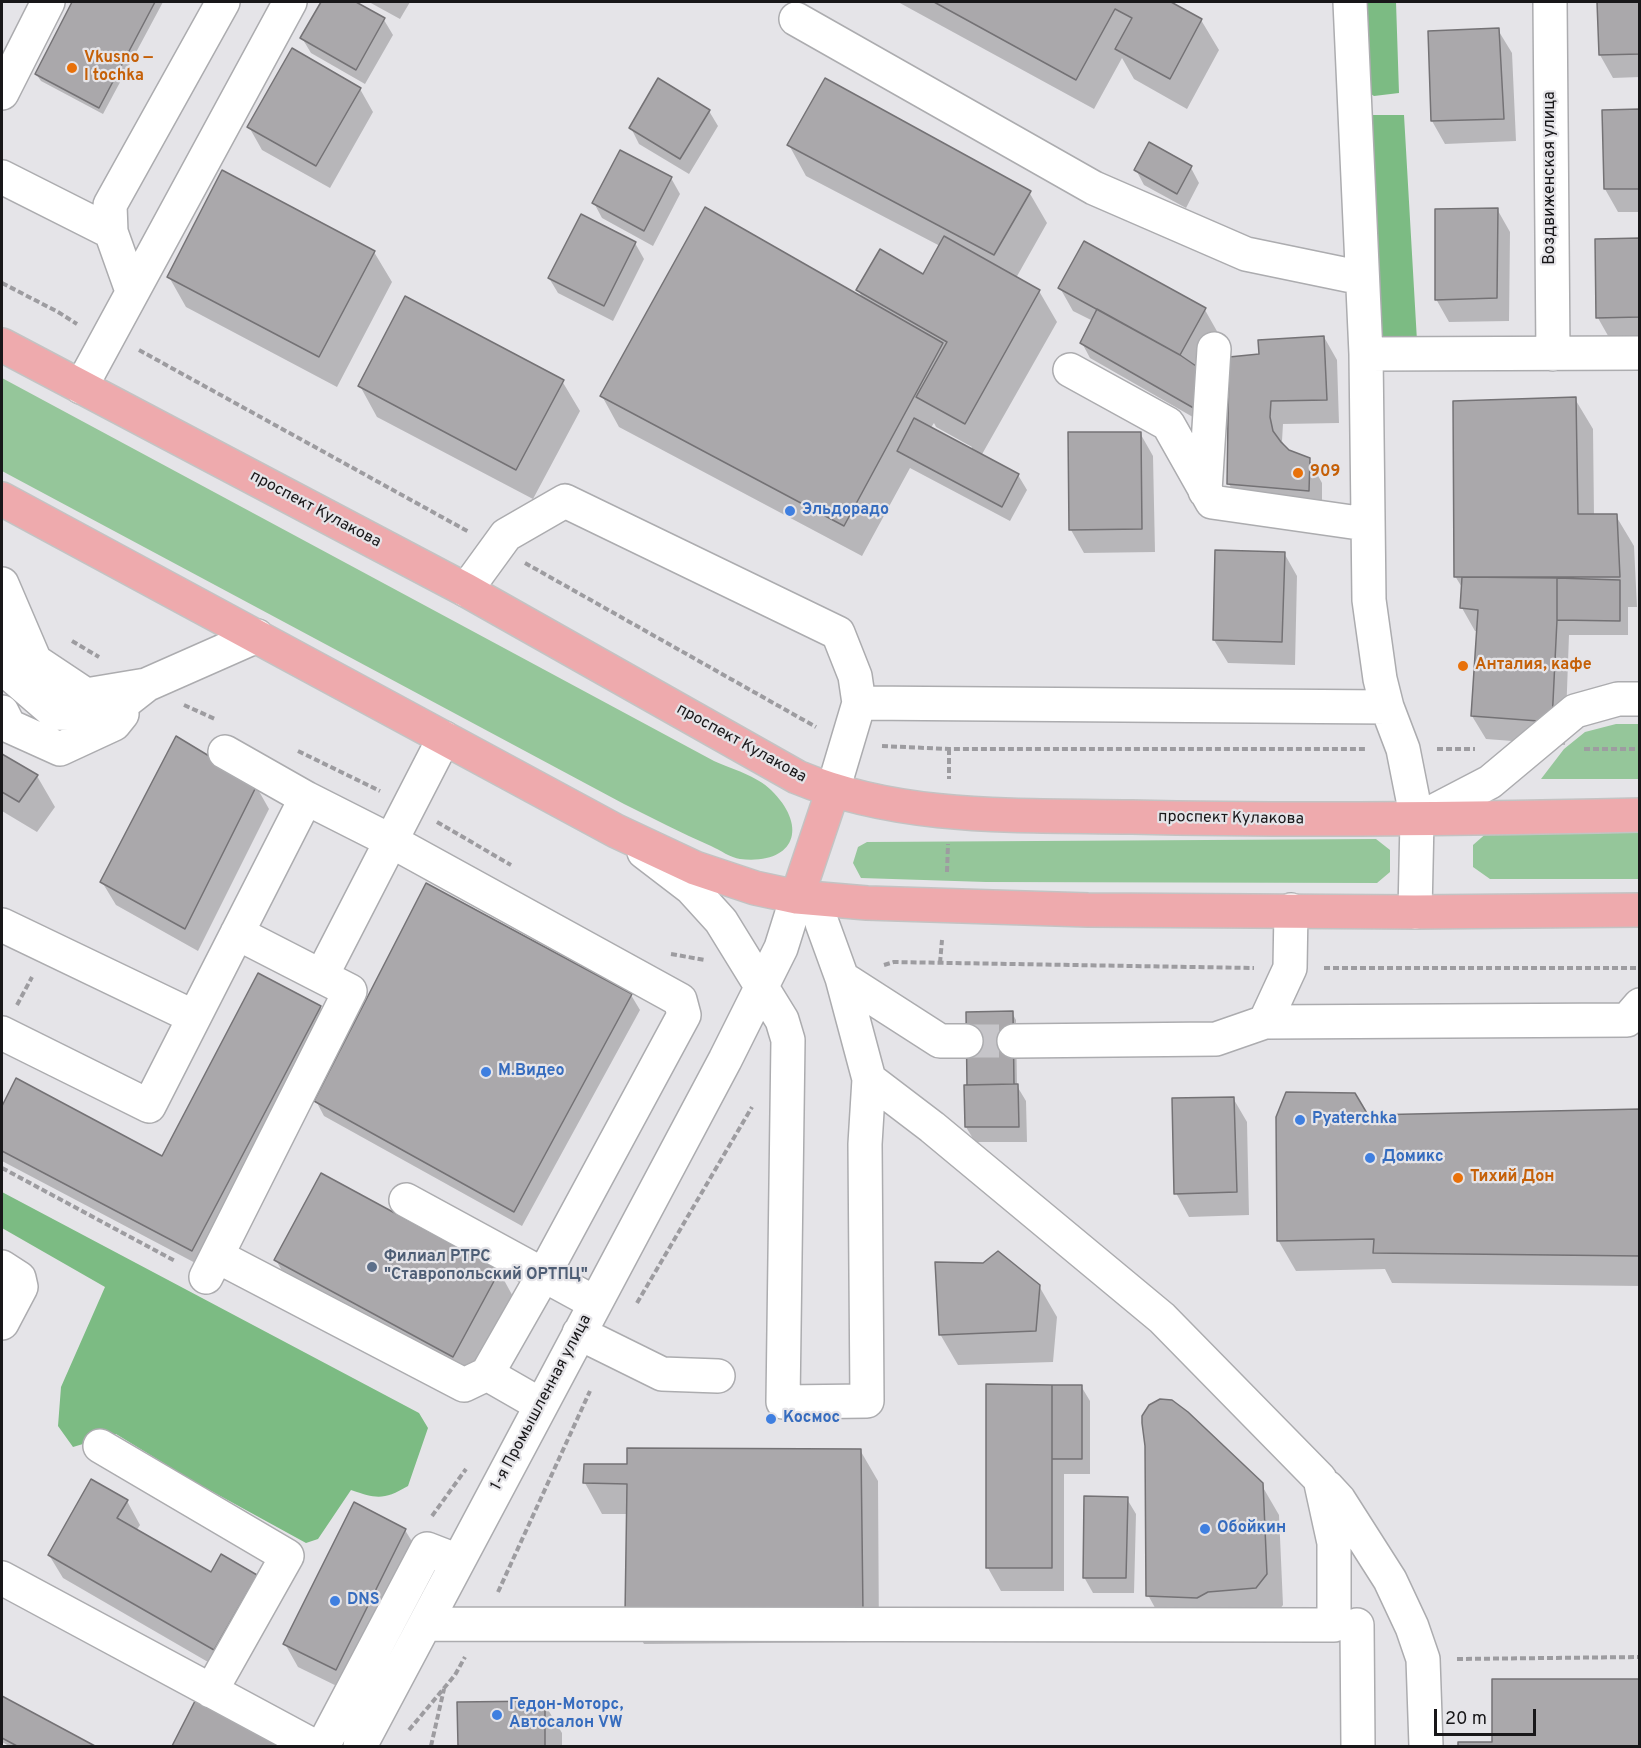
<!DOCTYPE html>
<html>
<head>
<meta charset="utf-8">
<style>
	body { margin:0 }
	#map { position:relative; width:1641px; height:1748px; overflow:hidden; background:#e5e4e8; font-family:Overpass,sans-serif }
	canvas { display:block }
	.frame { position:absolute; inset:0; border:3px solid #181719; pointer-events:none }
	.scale { position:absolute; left:1434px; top:1709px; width:102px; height:27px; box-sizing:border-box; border:3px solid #181719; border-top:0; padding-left:8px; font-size:18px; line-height:21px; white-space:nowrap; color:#181719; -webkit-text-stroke:4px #e5e4e8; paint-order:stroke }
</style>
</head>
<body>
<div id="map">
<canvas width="1641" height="1748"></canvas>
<div class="frame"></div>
<div class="scale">20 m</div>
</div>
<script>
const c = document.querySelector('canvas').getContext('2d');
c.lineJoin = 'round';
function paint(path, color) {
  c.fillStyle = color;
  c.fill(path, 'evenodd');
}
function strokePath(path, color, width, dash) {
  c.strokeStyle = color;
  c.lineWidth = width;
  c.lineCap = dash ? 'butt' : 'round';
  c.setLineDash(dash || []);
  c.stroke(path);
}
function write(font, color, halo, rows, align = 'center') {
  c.font = font + ' Overpass,sans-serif';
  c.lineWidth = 4.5;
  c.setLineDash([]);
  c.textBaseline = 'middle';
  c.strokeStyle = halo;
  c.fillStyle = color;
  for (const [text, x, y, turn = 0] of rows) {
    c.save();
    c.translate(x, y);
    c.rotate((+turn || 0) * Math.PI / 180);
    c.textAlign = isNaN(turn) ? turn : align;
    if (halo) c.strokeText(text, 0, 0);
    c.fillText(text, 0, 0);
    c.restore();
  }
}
const green = new Path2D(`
	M 2,378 L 714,761 C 732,769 757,776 771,790 C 809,827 795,865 740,859 C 731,858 720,850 711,846 C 681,833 653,818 624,804 L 2,471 Z
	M 1616,724 L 1639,724 L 1639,779 L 1541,779 L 1564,749 L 1585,732 Z
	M 1489,831 L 1639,831 L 1639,879 L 1490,879 L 1473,867 L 1473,845 Z
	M 1376,839 L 1390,850 L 1390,872 L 1377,883 L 986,882 L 861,878 L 853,863 L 858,847 L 867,842 Z`);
const forest = new Path2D(`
	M 1361,2 L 1396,2 L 1399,93 L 1374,96 L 1363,89 Z
	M 1370,115 L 1404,115 L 1417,341 L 1381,340 Z
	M 2,1192 L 419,1413 L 428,1428 L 408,1486 C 384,1500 377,1499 351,1490 L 318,1539 L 306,1543 L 193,1481 L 116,1434 L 73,1447 L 58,1426 L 61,1387 L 105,1287 L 2,1228 Z`);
const shadow = new Path2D(`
	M 74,2 L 163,2 L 103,114 L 41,81 L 36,74 Z
	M 323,2 L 353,2 L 384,20 L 393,35 L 365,84 L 311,53 L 302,38 Z
	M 369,2 L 410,2 L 400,19 Z
	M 898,2 L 1168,2 L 1201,20 L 1219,50 L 1187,109 L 1134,79 L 1122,58 L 1094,109 Z
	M 1599,2 L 1640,2 L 1640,77 L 1613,78 L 1600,55 Z
	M 1498,30 L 1512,53 L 1516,141 L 1445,144 L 1432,121 Z
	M 360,89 L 373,112 L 330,188 L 262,150 L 249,127 Z
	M 709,111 L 718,126 L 689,174 L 639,144 L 631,128 Z
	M 1640,111 L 1640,212 L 1618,212 L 1605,189 Z
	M 789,145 L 1029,192 L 1047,223 L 1016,278 L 1039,291 L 1057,322 L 981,456 L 1018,475 L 1027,490 L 1010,521 L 910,468 L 862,556 L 619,427 L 602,396 L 863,299 L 858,290 L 923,276 L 940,246 L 806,176 ZM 934,423 L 936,427 L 972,447 L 970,450 L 930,429 Z
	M 621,152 L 671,178 L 680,194 L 653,246 L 602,218 L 594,203 Z
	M 1191,168 L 1199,183 L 1186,208 L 1144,185 L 1136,170 Z
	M 1497,209 L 1510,232 L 1509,321 L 1449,322 L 1436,299 Z
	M 1640,240 L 1640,340 L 1611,341 L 1598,318 Z
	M 635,243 L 644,259 L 613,321 L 558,293 L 549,278 Z
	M 374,252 L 392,282 L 337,387 L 186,307 L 169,277 Z
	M 1060,288 L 1205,310 L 1218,333 L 1197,370 L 1205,424 L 1090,358 L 1082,343 L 1093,321 L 1073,311 Z
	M 1324,337 L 1337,360 L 1339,423 L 1283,424 L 1282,441 L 1288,452 L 1309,459 L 1322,483 L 1322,513 L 1242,507 L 1229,484 L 1260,356 Z
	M 562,381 L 580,411 L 533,499 L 377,417 L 360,386 Z
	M 1575,399 L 1593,429 L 1594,516 L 1616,516 L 1634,546 L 1637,607 L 1628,607 L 1628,635 L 1569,635 L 1565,745 L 1486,739 L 1472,716 L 1478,631 L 1475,631 L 1462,608 L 1463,589 L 1455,576 Z
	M 1140,433 L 1153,456 L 1155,552 L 1084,553 L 1071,530 Z
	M 1284,553 L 1297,576 L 1295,665 L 1228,663 L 1214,640 Z
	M 2,756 L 37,776 L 55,807 L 37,832 L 2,811 Z
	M 256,786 L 269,809 L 198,951 L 116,905 L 102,882 Z
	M 631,995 L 640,1010 L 522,1226 L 324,1116 L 316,1101 Z
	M 320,1007 L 328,1022 L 201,1266 L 2,1161 L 2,1109 L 17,1080 L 163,1158 Z
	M 1012,1013 L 1016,1020 L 1017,1086 L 1026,1101 L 1027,1142 L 975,1142 L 966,1127 L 968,1086 Z
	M 1233,1098 L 1247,1122 L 1249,1215 L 1189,1217 L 1176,1193 Z
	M 1640,1111 L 1640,1286 L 1392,1283 L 1385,1269 L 1296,1271 L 1278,1240 L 1367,1117 Z
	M 276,1260 L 499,1271 L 516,1302 L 470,1387 L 293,1291 Z
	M 983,1265 L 1039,1286 L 1057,1317 L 1053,1362 L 958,1365 L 940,1334 Z
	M 1081,1386 L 1090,1401 L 1090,1474 L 1064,1474 L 1064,1591 L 1001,1591 L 988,1568 Z
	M 1147,1446 L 1261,1484 L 1279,1515 L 1283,1605 L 1273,1618 L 1165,1626 L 1148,1595 Z
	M 860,1450 L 878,1481 L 879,1642 L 644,1644 L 627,1614 L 628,1514 L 602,1514 L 585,1483 L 585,1466 L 629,1466 Z
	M 1127,1499 L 1136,1514 L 1134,1593 L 1093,1593 L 1084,1577 Z
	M 127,1501 L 140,1525 L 136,1531 L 212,1574 L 256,1576 L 269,1599 L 227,1673 L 63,1578 L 49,1555 Z
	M 405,1530 L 419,1553 L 349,1692 L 298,1667 L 285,1644 Z
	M 1640,1680 L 1640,1746 L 1460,1746 L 1460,1743 L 1493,1743 Z
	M 2,1697 L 92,1746 L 9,1746 L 2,1742 Z
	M 196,1701 L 287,1746 L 174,1746 Z
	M 458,1703 L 544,1703 L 562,1733 L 562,1746 L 459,1746 Z`);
const building = new Path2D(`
	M 72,2 L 155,2 L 99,108 L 35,74 Z
	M 321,2 L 356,2 L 385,18 L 356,70 L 300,38 Z
	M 934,2 L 1171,2 L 1202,19 L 1170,79 L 1115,49 L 1132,18 L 1115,9 L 1076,80 Z
	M 1597,2 L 1640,2 L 1640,54 L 1599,55 Z
	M 1499,28 L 1504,119 L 1431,121 L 1428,31 Z
	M 292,48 L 361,88 L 316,166 L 247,127 Z
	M 658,78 L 710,110 L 680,159 L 629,128 Z
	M 825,78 L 1031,191 L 994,255 L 787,145 Z
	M 1640,109 L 1640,189 L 1604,189 L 1602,110 Z
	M 1149,142 L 1192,166 L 1177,194 L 1134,170 Z
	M 620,150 L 672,177 L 644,231 L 592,203 Z
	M 222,170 L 375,251 L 319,357 L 167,277 Z
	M 705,207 L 943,343 L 844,526 L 600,396 Z
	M 1498,208 L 1497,298 L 1435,300 L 1435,209 Z
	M 581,214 L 636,242 L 604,306 L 548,278 Z
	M 944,236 L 1040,290 L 965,424 L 916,397 L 947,342 L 856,290 L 880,249 L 923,274 Z
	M 1640,238 L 1640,317 L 1596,318 L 1595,239 Z
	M 1084,241 L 1206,308 L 1180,355 L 1058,288 Z
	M 405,296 L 564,380 L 516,470 L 358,386 Z
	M 1097,309 L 1180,355 L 1196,366 L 1197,410 L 1080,343 Z
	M 1324,336 L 1327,400 L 1271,401 L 1270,417 L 1273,431 L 1281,442 L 1289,450 L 1310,458 L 1309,491 L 1227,484 L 1229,357 L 1259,354 L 1258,340 Z
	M 1576,397 L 1578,514 L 1617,514 L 1620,577 L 1454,577 L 1453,401 Z
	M 914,418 L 1019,474 L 1002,507 L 897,451 Z
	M 1068,432 L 1141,432 L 1142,529 L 1069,530 Z
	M 1215,550 L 1285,552 L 1282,642 L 1213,640 Z
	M 1462,577 L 1557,578 L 1557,620 L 1552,722 L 1471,716 L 1478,610 L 1460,608 Z
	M 1557,578 L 1620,580 L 1620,621 L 1557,620 Z
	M 176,736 L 257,785 L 185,929 L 100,882 Z
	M 2,754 L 38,775 L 19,802 L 2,792 Z
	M 426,883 L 632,994 L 514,1212 L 314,1101 Z
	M 258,973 L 321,1006 L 192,1251 L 2,1151 L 2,1106 L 16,1078 L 162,1156 Z
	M 1013,1011 L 1014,1084 L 967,1085 L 966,1012 Z
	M 1014,1084 L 1018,1084 L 1019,1127 L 965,1127 L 964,1085 Z
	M 1286,1092 L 1355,1093 L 1368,1115 L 1640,1109 L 1640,1256 L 1373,1253 L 1374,1239 L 1277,1241 L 1276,1117 Z
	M 1234,1097 L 1237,1192 L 1174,1194 L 1172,1098 Z
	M 321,1173 L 500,1270 L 453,1357 L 274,1260 Z
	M 998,1251 L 1040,1285 L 1036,1331 L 939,1335 L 935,1262 L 983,1263 Z
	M 986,1384 L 1052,1385 L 1052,1568 L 986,1568 Z
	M 1052,1385 L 1082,1385 L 1082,1459 L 1052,1459 Z
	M 1160,1399 L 1172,1400 L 1188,1412 L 1263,1483 L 1267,1574 L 1256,1588 L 1208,1592 L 1197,1598 L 1146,1596 L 1145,1446 L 1142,1423 L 1142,1416 L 1149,1405 Z
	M 627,1448 L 861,1449 L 863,1612 L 625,1614 L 627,1484 L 583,1483 L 584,1464 L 627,1464 Z
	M 91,1479 L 128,1500 L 117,1518 L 211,1572 L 221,1554 L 257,1575 L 214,1650 L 48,1555 Z
	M 1084,1496 L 1128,1497 L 1126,1578 L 1083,1578 Z
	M 354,1502 L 406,1529 L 336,1670 L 283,1644 Z
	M 1492,1679 L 1640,1679 L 1640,1746 L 1458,1746 L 1458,1742 L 1492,1742 Z
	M 2,1696 L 95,1746 L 17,1746 L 2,1738 Z
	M 196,1699 L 287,1746 L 172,1746 Z
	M 545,1701 L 545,1746 L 458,1746 L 457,1702 Z`);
const minorTunnel = new Path2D(`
	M 966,1041 L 1014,1041`);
const path = new Path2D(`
	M 2,283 L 58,312 L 77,324
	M 139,350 L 469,532
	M 525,563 L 816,727
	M 72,641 L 99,657
	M 184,705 L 215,719
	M 882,746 L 949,749 L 1367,749
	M 949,749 L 949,779
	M 1437,749 L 1475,749
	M 1584,749 L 1640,749
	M 298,751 L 380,791
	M 437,822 L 511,865
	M 947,872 L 948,844
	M 671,954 L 705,960
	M 940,963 L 942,940
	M 884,965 L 894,962 L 1254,968
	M 1324,968 L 1640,968
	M 17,1005 L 32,977
	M 2,1168 L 175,1261
	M 637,1303 L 752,1107
	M 432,1516 L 466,1469
	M 498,1592 L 590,1391
	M 1457,1659 L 1640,1657
	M 409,1730 L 455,1675 L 465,1657
	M 431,1746 L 444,1689`);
const minor = new Path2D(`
	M 1350,2 L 1366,354 L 1369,600 L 1380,679 L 1387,707 L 1403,749 L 1417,820 L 1415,912
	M 1550,2 L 1553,354
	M 796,19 L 1094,188 L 1246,254 L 1362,278
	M 2,93 L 48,2
	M 2,177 L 111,232
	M 132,291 L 111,232 L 110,205 L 223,2
	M 1366,354 L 1640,353
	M 1070,370 L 1168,424 L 1212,502 L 1366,524
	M 81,387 L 290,2
	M 1205,491 L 1214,349
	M 2,584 L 35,661 L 86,695 L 146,685 L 257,636
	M 466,590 L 506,535 L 565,501 L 838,633 L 855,676 L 859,703 L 833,790
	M 9,618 L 11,675 L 55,713 L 108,715 L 145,686
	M 859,703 L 1387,707
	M 2,712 L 9,726 L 60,749 L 114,724 L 122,714
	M 444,738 L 391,841 L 680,1000 L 684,1015 L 544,1274 L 487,1374
	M 225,752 L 306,798
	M 1417,820 L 1490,782 L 1575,711 L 1618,699 L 1640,699
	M 644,852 L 691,888 L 721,921 L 782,1020 L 788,1040 L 783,1402 L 867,1401 L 865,1144 L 869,1079 L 842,978 L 822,923
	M 2,925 L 194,1017
	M 842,978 L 940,1041 L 966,1041
	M 1265,1022 L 1627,1020 L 1640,1005
	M 2,1033 L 149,1106 L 306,798 L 391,841 L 322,975
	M 1014,1041 L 1216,1039 L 1265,1022 L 1290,968 L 1291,910
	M 406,1200 L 595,1303
	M 217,1256 L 464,1385 L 487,1374 L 541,1405
	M 2,1267 L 19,1278 L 21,1287 L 2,1323
	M 206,1277 L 350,991 L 237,933
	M 579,1333 L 662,1374 L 718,1376
	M 100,1446 L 287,1556 L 211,1691
	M 1327,1487 L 1339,1500 L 1390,1580 L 1412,1627 L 1423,1659 L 1426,1746
	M 2,1578 L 314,1746
	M 425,1624 L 1334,1625 L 1334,1543 L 1320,1479 L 1162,1318 L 932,1127 L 869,1079
	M 1357,1625 L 1358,1746
	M 323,1746 L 427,1549 L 458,1561
	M 360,1746 L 725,1060 L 781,948 L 797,897`);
const major = new Path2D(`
	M 2,345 L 466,590 L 797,777 C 903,821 1019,815 1132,817 C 1301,821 1470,819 1640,815
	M 2,499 L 616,831 L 695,868 L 755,888 L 797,897 L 867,903 L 1088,910 L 1415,912 L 1640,910
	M 797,897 L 833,790`);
const markers = [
	[72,68,6,"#e8710a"],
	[1298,473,6,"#e8710a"],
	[790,511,6,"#3f7fe0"],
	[1463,666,6,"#e8710a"],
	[486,1072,6,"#3f7fe0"],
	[1300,1120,6,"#3f7fe0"],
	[1370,1158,6,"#3f7fe0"],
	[1458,1178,6,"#e8710a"],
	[372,1267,6,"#5c6f8a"],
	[771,1419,6,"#3f7fe0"],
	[1205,1529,6,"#3f7fe0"],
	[335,1601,6,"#3f7fe0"],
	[497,1715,6,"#3f7fe0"]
];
const foodNames = [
	["Vkusno —",84,59],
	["I tochka",84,77],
	["909",1310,473],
	["Анталия, кафе",1475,666],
	["Тихий Дон",1470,1178]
];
const streetNames = [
	["Воздвиженская улица",1551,178,-90],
	["проспект Кулакова",315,510,28],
	["проспект Кулакова",741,744,29],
	["проспект Кулакова",1231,819,1],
	["1-я Промышленная улица",542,1403,-62]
];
const shopNames = [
	["Эльдорадо",802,511],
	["М.Видео",498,1072],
	["Pyaterchka",1312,1120],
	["Домикс",1382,1158],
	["Космос",783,1419],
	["Обойкин",1217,1529],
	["DNS",347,1601],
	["Гедон-Моторс,",509,1706],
	["Автосалон VW",509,1724]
];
const serviceNames = [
	["Филиал РТРС",384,1258],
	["\"Ставропольский ОРТПЦ\"",384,1276]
];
paint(green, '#95c69a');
paint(forest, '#7cbb83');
paint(shadow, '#0003');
paint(building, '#aaa8ab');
strokePath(building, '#747275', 1.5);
strokePath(minorTunnel, '#c6c5c9', 33, [33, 16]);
strokePath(minor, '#acacaf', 36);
strokePath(major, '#c3c3c3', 36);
strokePath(path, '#9d9ca0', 4, [6, 3]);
strokePath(minor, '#fff', 33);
strokePath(major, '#eeaaad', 33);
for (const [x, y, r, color] of markers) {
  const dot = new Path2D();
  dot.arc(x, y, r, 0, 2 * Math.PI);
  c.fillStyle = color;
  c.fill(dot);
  strokePath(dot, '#e5e4e8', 2);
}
write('bold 16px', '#c56008', '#e5e4e8', foodNames, 'left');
write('16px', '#181719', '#e5e4e8', streetNames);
write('bold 16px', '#366cbe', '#e5e4e8', shopNames, 'left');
write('bold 16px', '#4e5e75', '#e5e4e8', serviceNames, 'left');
</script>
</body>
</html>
